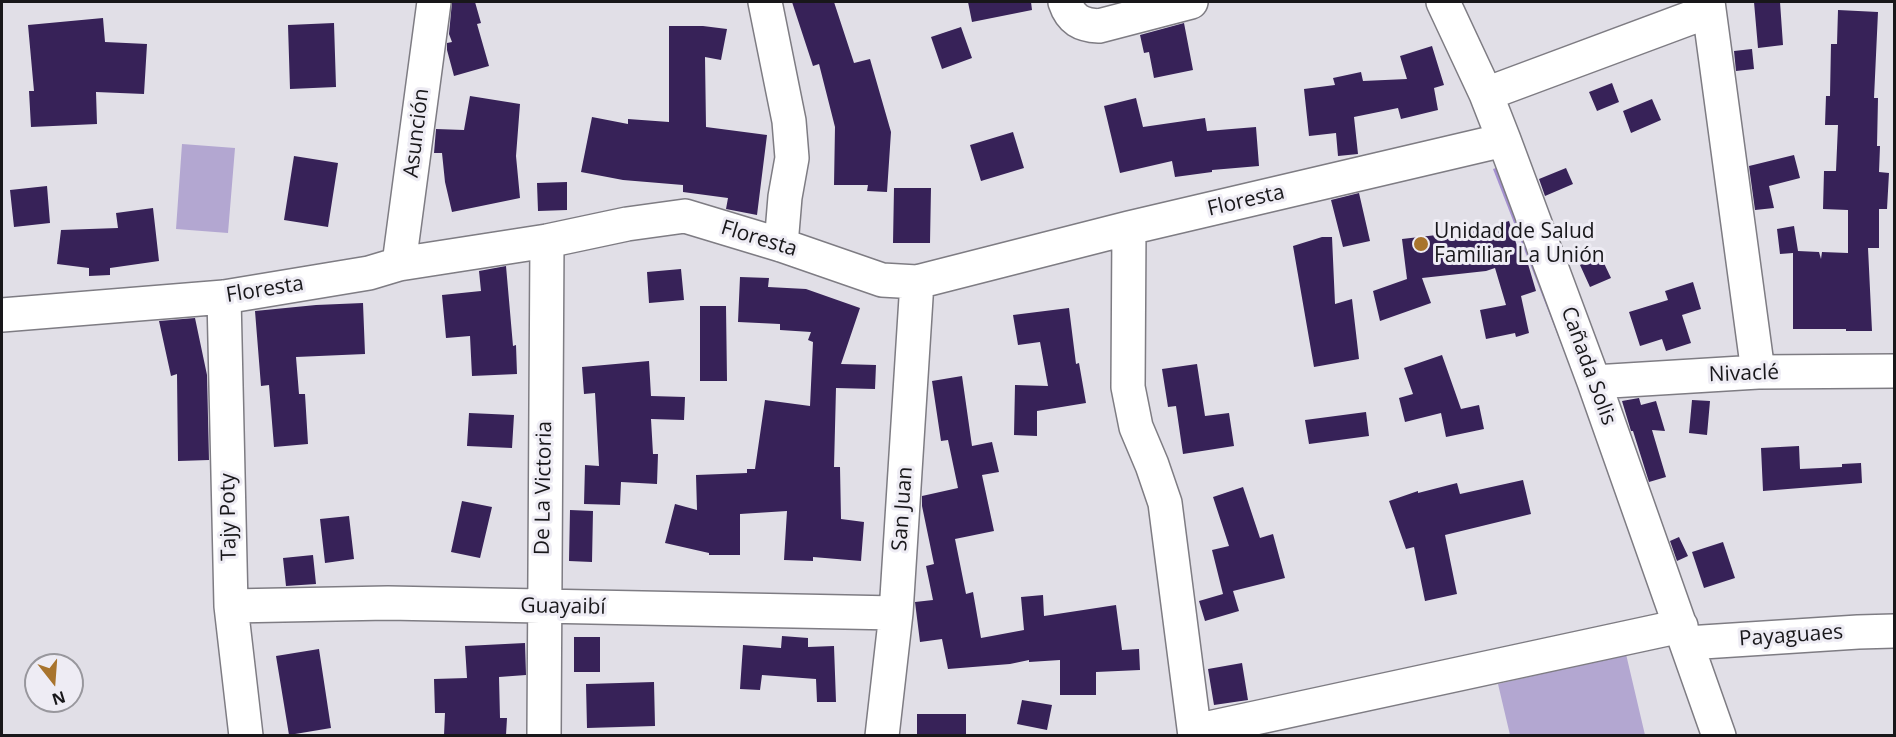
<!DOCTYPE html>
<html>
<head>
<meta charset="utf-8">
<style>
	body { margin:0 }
	#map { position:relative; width:1896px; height:737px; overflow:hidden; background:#e1dfe7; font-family:"Open Sans",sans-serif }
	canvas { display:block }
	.frame { position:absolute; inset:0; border:3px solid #18171a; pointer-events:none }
	.north { position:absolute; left:24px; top:653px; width:60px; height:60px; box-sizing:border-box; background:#eeecf4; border:2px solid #98979d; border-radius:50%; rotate:163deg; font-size:16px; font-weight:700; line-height:24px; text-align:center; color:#18171a }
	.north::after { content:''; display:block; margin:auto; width:21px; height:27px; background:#a8742d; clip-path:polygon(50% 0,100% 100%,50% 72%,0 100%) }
</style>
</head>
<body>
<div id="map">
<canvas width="1896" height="737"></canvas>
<div class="frame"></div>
<div class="north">N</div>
</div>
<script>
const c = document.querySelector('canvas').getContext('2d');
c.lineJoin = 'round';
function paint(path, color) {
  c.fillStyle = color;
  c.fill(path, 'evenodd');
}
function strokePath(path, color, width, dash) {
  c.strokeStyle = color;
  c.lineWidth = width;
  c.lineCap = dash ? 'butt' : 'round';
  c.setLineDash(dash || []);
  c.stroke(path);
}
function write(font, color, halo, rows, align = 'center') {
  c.font = font + ' "Open Sans",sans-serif';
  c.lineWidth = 6;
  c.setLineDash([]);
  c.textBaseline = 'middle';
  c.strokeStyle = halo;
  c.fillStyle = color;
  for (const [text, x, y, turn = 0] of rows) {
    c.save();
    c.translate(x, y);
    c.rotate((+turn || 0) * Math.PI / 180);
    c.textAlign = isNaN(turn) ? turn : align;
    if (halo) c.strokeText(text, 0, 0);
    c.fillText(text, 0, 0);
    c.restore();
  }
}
const green = new Path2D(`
	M 182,144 L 235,148 L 228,233 L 176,229 Z
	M 1626,654 L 1645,735 L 1510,735 L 1498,684 Z`);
const water = new Path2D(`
	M 1496,168 L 1577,376 L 1574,377 L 1493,169 Z`);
const building = new Path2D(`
	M 452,2 L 475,2 L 481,23 L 477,24 L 489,66 L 454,76 L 447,50 L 447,43 L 452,42 L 449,34 Z
	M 792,2 L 834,2 L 854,63 L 870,59 L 891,132 L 887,192 L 867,191 L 868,185 L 834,185 L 835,127 L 819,64 L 813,66 Z
	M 968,2 L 1031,2 L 1032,10 L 972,22 Z
	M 1754,2 L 1780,2 L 1783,45 L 1758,48 Z
	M 1838,10 L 1878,12 L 1874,98 L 1878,98 L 1877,146 L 1880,146 L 1879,172 L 1889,173 L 1887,209 L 1879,209 L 1879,248 L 1868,248 L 1872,331 L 1846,331 L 1846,329 L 1793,329 L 1793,253 L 1780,254 L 1777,229 L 1794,226 L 1798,251 L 1819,252 L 1821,259 L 1822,252 L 1848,253 L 1848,210 L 1823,209 L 1824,171 L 1836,171 L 1838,125 L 1825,125 L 1826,96 L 1830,96 L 1831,44 L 1837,44 Z
	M 103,18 L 105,42 L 147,44 L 144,94 L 96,92 L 97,124 L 31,127 L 29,91 L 34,91 L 28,25 Z
	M 334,23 L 336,87 L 290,89 L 288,25 Z
	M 1184,23 L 1193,70 L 1154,78 L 1149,52 L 1144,53 L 1140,35 Z
	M 669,26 L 703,26 L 727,29 L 721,60 L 705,57 L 706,127 L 767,135 L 757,215 L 726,209 L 728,198 L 683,192 L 683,185 L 623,180 L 581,172 L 592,117 L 628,124 L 628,119 L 669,122 Z
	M 961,27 L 972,58 L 942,69 L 931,37 Z
	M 1432,46 L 1444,85 L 1434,88 L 1438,110 L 1401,119 L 1398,108 L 1354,117 L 1358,154 L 1338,156 L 1336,133 L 1309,136 L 1304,89 L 1335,85 L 1333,78 L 1361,72 L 1363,81 L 1407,79 L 1400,56 Z
	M 1752,49 L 1754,69 L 1736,71 L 1734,51 Z
	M 1612,83 L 1619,102 L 1597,111 L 1589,92 Z
	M 470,96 L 520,104 L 516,156 L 520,198 L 452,212 L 445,182 L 442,153 L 434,153 L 436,129 L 464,130 Z
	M 1136,98 L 1143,127 L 1205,118 L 1207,131 L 1256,127 L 1259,166 L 1212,170 L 1212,172 L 1175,177 L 1172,161 L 1120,173 L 1104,106 Z
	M 1652,99 L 1661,120 L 1631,133 L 1623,111 Z
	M 1013,132 L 1024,168 L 981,181 L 970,145 Z
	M 1794,155 L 1800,178 L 1769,186 L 1774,208 L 1755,210 L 1749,166 Z
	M 294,156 L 338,163 L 328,227 L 284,220 Z
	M 1566,168 L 1573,184 L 1545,196 L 1539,179 Z
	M 567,182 L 567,210 L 538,211 L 537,183 Z
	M 47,186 L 50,223 L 14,227 L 10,190 Z
	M 894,188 L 931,188 L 930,243 L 893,243 Z
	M 1359,193 L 1370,241 L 1343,247 L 1331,200 Z
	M 153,208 L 159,261 L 110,268 L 110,275 L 89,276 L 89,268 L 57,264 L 61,230 L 118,228 L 116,213 Z
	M 1509,221 L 1523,265 L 1528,264 L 1536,291 L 1521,296 L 1529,333 L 1516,337 L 1515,333 L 1486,339 L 1480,310 L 1506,305 L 1495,268 L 1486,271 L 1422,278 L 1431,303 L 1380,321 L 1373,291 L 1407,279 L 1402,239 L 1480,230 Z
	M 1322,237 L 1332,237 L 1335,304 L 1352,299 L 1359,359 L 1314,367 L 1293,246 Z
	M 1601,257 L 1611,278 L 1590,287 L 1580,265 Z
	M 506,266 L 513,346 L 516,345 L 517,374 L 472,376 L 470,336 L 446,338 L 442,295 L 481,291 L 479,271 Z
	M 681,269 L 684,300 L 649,303 L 647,272 Z
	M 740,277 L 769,278 L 768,287 L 806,289 L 860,308 L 841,364 L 876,365 L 875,389 L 836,388 L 834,467 L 840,467 L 841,519 L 864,522 L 861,561 L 813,557 L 813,561 L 784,560 L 787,511 L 740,514 L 740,555 L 709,555 L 709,553 L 665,543 L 675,504 L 697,510 L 696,475 L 747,473 L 747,469 L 755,469 L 765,400 L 810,406 L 813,342 L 808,340 L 811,332 L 780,330 L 780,324 L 738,322 Z
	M 1693,282 L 1701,309 L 1682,315 L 1691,343 L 1666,351 L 1662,339 L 1640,346 L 1629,312 L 1668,300 L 1665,291 Z
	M 363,303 L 365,354 L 296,357 L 299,394 L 305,394 L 308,444 L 274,447 L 269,385 L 261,386 L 255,311 L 316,305 Z
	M 700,306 L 726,306 L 727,381 L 700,381 Z
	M 1069,308 L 1076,364 L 1079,363 L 1086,403 L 1037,411 L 1037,436 L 1014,435 L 1015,385 L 1048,386 L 1040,342 L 1018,345 L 1013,315 Z
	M 195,318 L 207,375 L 209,460 L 178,461 L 177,374 L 171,376 L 159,321 Z
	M 1442,355 L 1461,409 L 1479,405 L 1484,429 L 1446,437 L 1441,413 L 1405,422 L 1399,398 L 1413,394 L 1404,368 Z
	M 649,361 L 651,396 L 685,397 L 684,420 L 651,419 L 653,454 L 658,454 L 657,484 L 621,482 L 620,505 L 584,504 L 585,465 L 599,466 L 595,393 L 584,394 L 582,367 Z
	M 1197,364 L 1205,416 L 1229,413 L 1234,446 L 1183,454 L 1176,406 L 1168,407 L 1162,369 Z
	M 962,376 L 972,446 L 992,442 L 999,472 L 982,475 L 994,531 L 955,539 L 966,594 L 973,592 L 981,638 L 1024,630 L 1021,597 L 1043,595 L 1044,616 L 1116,605 L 1122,650 L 1139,649 L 1140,670 L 1096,672 L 1096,695 L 1060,695 L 1060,660 L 1029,662 L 1029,660 L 1010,664 L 948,669 L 942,639 L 920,642 L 915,602 L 933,600 L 926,566 L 934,564 L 922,506 L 922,496 L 958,488 L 948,440 L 941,441 L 932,381 Z
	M 1639,398 L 1641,405 L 1656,401 L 1665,431 L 1652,430 L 1666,477 L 1649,482 L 1633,431 L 1631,431 L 1622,401 Z
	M 1692,400 L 1710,401 L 1707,435 L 1689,433 Z
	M 1366,412 L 1369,436 L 1309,444 L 1305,420 Z
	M 469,413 L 514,415 L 512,448 L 467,446 Z
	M 1799,446 L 1800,469 L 1842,467 L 1842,464 L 1861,463 L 1862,483 L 1763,491 L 1761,448 Z
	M 1523,480 L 1531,514 L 1445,535 L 1457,594 L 1425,601 L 1414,547 L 1406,549 L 1389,501 L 1418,491 L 1418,493 L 1457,483 L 1460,494 Z
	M 1243,487 L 1260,538 L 1273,534 L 1285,578 L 1233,591 L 1239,611 L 1205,621 L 1199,601 L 1223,594 L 1212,550 L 1229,546 L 1213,497 Z
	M 462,501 L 492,507 L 480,558 L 451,552 Z
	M 570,510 L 593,511 L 592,562 L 569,561 Z
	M 349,516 L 354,559 L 325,563 L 320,519 Z
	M 1679,537 L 1688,556 L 1677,561 L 1670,541 Z
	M 1723,542 L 1735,578 L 1704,588 L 1692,552 Z
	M 313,555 L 316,584 L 286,586 L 283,558 Z
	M 782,636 L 808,638 L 808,647 L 834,646 L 836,702 L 817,702 L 816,679 L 762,675 L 760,690 L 740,689 L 743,645 L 781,648 Z
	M 574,637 L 600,637 L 600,672 L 574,672 Z
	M 525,643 L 526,675 L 499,677 L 500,718 L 507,718 L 506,735 L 444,735 L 445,713 L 435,713 L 434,679 L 467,678 L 465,646 Z
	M 319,649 L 331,728 L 289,735 L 276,656 Z
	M 1242,663 L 1248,700 L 1214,705 L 1208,669 Z
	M 654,682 L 655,726 L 587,728 L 586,684 Z
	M 1022,700 L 1052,705 L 1047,730 L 1017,724 Z
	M 917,714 L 966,714 L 966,735 L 917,735 Z`);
const minor = new Path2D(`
	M 765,2 L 789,121 L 792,158 L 785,197 L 781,245
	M 1065,2 C 1071,20 1081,25 1099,26 L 1191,2
	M 1443,2 L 1486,94 L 1504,140 L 1594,382 L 1719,736
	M 1708,2 L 1758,372
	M 1486,94 L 1709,11
	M 1129,228 L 1128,387 L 1136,427 L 1152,465 L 1165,503 L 1195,736
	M 399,264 L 434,2
	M 224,297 L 231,606 L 246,736
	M 2,315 L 224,297 L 369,273 L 399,264 L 547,241 L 627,224 L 685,216 L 781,245 L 882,280 L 917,282 L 1129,228 L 1504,140
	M 1594,382 L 1758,372 L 1894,371
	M 231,606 L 388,603 L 896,613
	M 1687,643 L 1858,632 L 1894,631
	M 1195,731 L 1681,626
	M 544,736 L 547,241
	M 882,736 L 896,613 L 917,282`);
const markers = [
	[1421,244,8,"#a8742d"]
];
const streetNames = [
	["Asunción",417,133,-83],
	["Floresta",1246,201,-13],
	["Floresta",759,239,17],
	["Floresta",265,290,-9],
	["Cañada Solis",1588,366,70],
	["Nivaclé",1744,374,-2],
	["De La Victoria",544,488,-89],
	["San Juan",903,509,-86],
	["Tajy Poty",229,517,-91],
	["Guayaibí",563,607,1],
	["Payaguaes",1791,636,-4]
];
const poiNames = [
	["Unidad de Salud",1434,232],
	["Familiar La Unión",1434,256]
];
paint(green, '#b3a7d1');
paint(water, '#a490d0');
paint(building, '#372258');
strokePath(minor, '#7e7c83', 36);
strokePath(minor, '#fff', 33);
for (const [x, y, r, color] of markers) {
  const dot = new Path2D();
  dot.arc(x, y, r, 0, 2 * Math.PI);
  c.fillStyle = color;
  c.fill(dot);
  strokePath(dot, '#eeecf4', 2);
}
write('21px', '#18171a', '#eeecf4', streetNames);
write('21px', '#18171a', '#eeecf4', poiNames, 'left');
</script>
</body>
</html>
